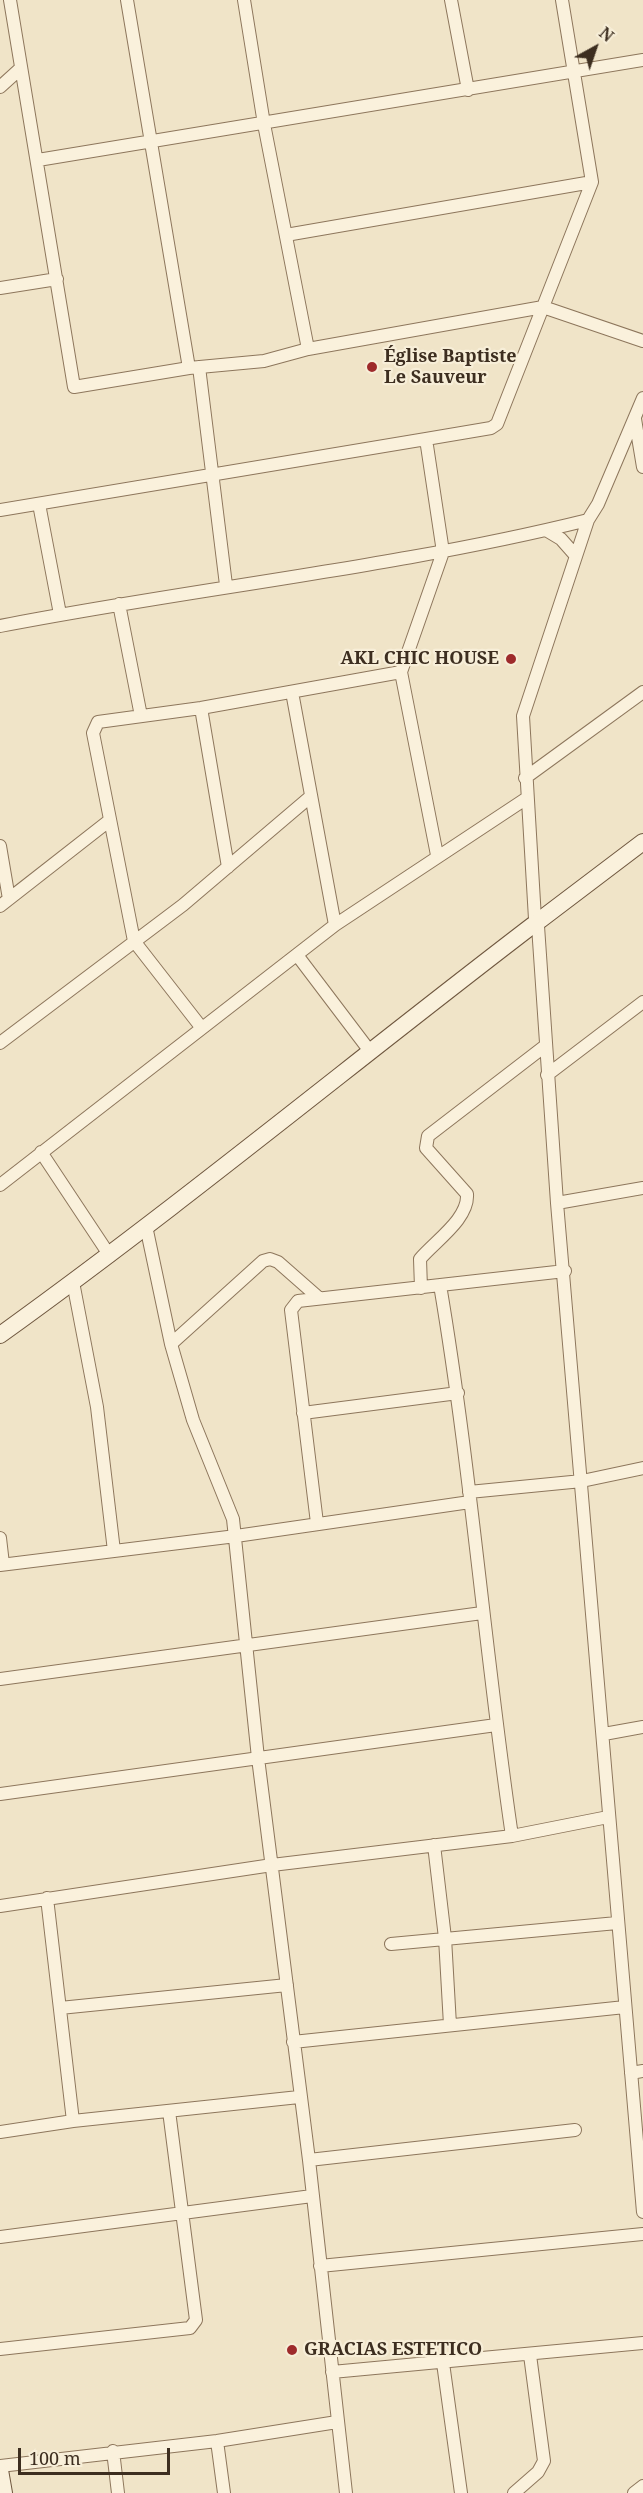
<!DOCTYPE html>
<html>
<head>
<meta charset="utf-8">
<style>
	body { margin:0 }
	#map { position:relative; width:643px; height:2493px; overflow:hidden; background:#f0e4c8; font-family:"Noto Serif",serif }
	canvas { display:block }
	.north { position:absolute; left:565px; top:18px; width:60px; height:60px; -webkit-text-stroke:4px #f7eed8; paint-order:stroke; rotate:40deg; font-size:16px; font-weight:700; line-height:24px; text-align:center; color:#3d2e20 }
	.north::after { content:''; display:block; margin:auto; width:21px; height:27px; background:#3d2e20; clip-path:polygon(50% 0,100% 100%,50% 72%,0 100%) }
	.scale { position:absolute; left:18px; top:2448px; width:152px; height:27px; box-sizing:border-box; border:3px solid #3d2e20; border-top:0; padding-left:8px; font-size:18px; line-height:21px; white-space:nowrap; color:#3d2e20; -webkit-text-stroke:4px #f7eed8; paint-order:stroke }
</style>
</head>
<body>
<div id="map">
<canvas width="643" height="2493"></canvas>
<div class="north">N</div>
<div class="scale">100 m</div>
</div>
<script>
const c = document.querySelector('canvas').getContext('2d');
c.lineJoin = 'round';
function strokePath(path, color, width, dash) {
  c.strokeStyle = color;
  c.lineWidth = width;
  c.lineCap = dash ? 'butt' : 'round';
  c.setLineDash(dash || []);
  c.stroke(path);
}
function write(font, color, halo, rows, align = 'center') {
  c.font = font + ' "Noto Serif",serif';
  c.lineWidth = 4.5;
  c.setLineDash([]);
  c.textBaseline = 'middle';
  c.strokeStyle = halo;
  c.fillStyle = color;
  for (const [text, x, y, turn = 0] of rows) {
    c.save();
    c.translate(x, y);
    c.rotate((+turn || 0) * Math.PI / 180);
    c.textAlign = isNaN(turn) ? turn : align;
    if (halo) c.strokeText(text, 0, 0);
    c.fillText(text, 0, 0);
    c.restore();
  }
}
const street = new Path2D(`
	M 10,0 L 74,387 L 189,368 L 264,361 L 308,349 L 543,307 L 643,341
	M 127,0 L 189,368
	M 244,0 L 264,124 L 308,349
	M 451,0 L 468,90
	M 0,87 L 21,68
	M 38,160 L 643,60
	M 286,235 L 592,182
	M 0,288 L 57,279
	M 199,367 L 226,585
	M 635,419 L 643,467
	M 426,439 L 443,552 L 401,672 L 437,855
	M 39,504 L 60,614
	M 0,510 L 426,439 L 491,428 L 497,424 L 592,182 L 562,0
	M 546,530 L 561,539 L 576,556
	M 119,604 L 141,716
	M 0,626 C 195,588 394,568 588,520
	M 292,692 L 335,925
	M 201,708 L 228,867
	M 525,778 L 643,692
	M 0,846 L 9,899
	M 0,906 L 110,820
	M 535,919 L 523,716 L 588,520 L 598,504 L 643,398
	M 538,926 L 557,1203 L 643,2212
	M 297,955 L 369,1050
	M 201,1027 L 134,941 L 93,733 L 98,722 L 201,708 L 401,672
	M 0,1043 L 183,905 L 310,797
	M 547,1075 L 643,1002
	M 41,1152 L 110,1256
	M 0,1185 L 335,925 L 527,798
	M 557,1203 L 643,1188
	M 146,1226 L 171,1344 L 193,1420 L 233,1519 L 258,1758 L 309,2160 L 346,2493
	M 73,1282 L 97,1407 L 114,1551
	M 440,1285 C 471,1468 485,1653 512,1836
	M 421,1288 L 420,1259 C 435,1241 469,1219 467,1194 L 426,1148 L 428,1136 L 545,1046
	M 171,1344 L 263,1261 L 270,1259 L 278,1262 L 319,1298
	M 303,1413 L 458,1393
	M 469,1492 L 582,1481 L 643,1468
	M 317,1523 L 291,1310 L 298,1301 L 565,1271
	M 0,1538 L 3,1564
	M 0,1565 L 236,1536 L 470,1502
	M 0,1679 L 482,1613
	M 604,1734 L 643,1727
	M 0,1794 L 496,1725
	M 434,1845 L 445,1938 L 450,2025
	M 47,1898 L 73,2121
	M 0,1906 L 272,1865 L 512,1836 L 608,1817
	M 391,1944 L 617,1923
	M 60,2008 L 287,1985
	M 293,2042 L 625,2007
	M 631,2073 L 643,2071
	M 0,2132 L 73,2121 L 299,2097
	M 309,2160 L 575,2130
	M 0,2237 L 312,2196
	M 320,2266 L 643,2234
	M 0,2349 L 190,2328 L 196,2320 L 169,2111
	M 443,2363 L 461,2493
	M 332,2372 L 643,2343
	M 217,2441 L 224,2493
	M 113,2451 L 118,2493
	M 0,2466 L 217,2441 L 337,2422
	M 514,2493 L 538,2472 L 544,2461 L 530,2355
	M 634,2493 L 643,2486`);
const secondary = new Path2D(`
	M 540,920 L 643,842
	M 0,1335 C 182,1204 355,1061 533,925
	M 0,2470 L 4,2493`);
const markers = [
	[372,367,6,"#9e2a2b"],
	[511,659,6,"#9e2a2b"],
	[292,2350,6,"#9e2a2b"]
];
const poiNames = [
	["Église Baptiste",384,357],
	["Le Sauveur",384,378],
	["AKL CHIC HOUSE",499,659,"right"],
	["GRACIAS ESTETICO",304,2350]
];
strokePath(street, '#8d765c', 14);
strokePath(secondary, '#6f573f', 18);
strokePath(street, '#faf1dc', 12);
strokePath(secondary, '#faf1dc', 16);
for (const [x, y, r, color] of markers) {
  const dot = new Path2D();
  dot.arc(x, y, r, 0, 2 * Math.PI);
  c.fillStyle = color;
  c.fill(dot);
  strokePath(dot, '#f7eed8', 2);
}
write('bold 18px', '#3d2e20', '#f7eed8', poiNames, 'left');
</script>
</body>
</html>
